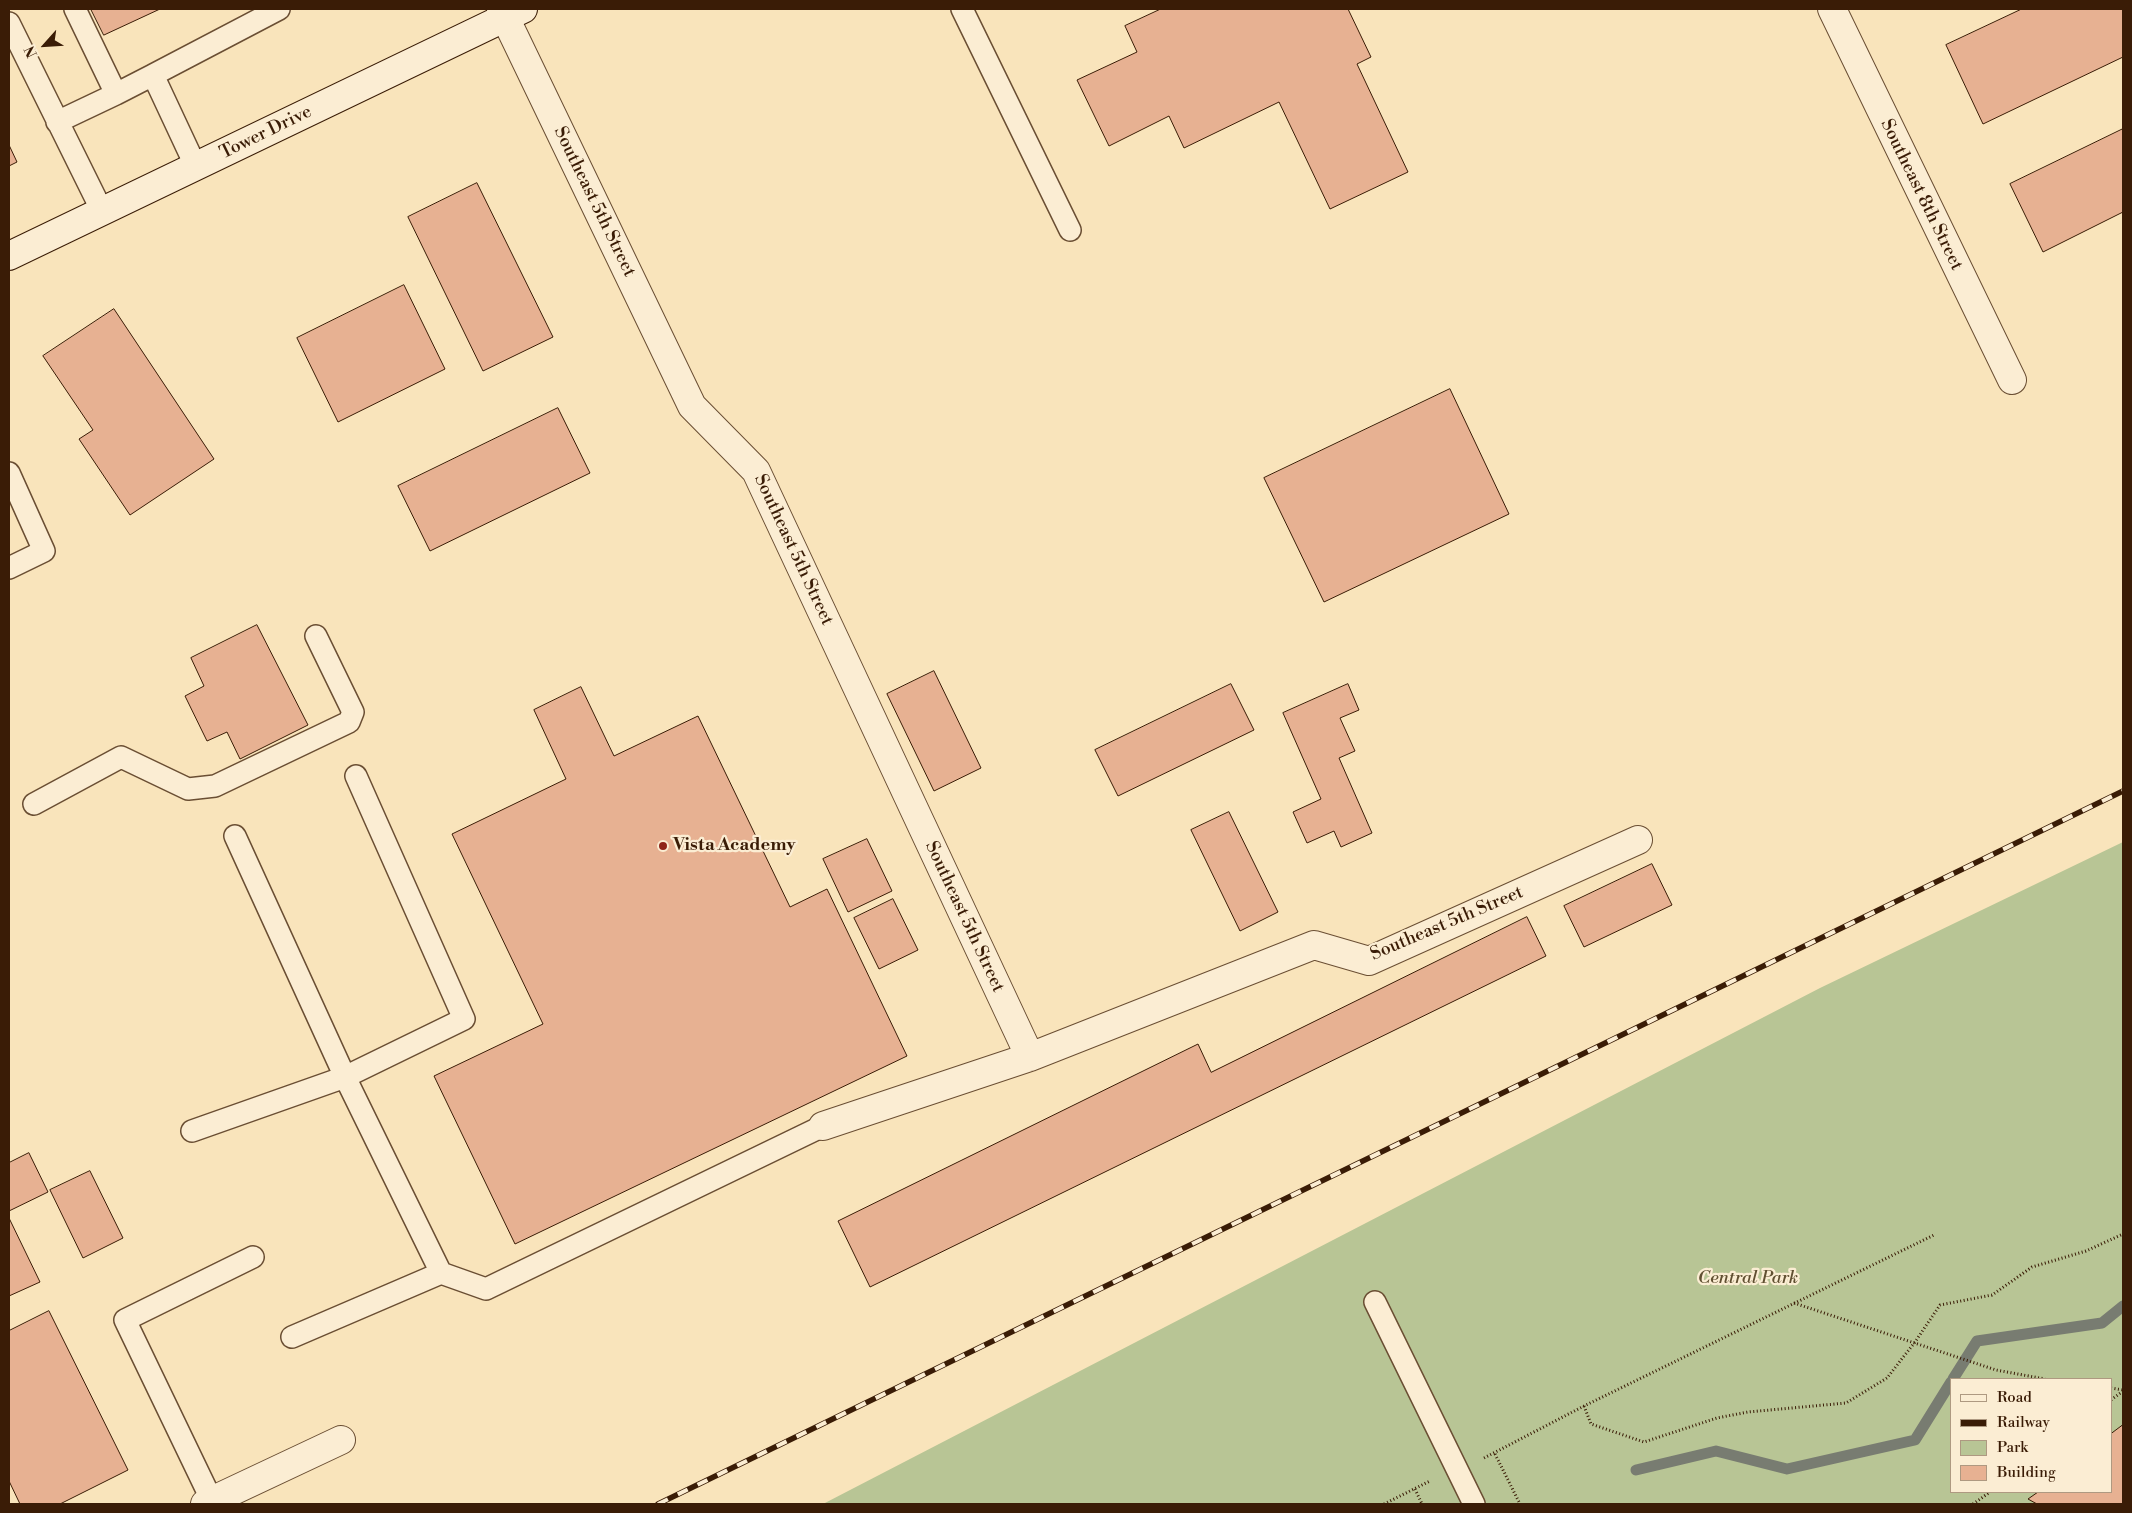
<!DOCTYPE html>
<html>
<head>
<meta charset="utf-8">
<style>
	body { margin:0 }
	#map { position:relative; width:2132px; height:1513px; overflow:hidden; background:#f9e4bb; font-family:"Libre Bodoni",serif }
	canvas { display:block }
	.frame { position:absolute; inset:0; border:10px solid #3a1c06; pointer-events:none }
	.legend { position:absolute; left:1950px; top:1378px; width:162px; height:115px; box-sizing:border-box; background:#fbedd3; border:1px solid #ae9981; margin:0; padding:6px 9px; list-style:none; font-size:15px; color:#3a1c06 }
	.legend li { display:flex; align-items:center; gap:10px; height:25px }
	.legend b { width:25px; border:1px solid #ae9981 }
	.north { position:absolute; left:20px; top:20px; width:50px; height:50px; -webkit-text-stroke:4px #fbedd3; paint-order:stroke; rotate:244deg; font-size:14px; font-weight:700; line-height:20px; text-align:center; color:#3a1c06 }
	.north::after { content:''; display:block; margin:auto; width:18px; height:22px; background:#3a1c06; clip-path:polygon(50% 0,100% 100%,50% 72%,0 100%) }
</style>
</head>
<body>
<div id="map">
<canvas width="2132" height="1513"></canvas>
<div class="frame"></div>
<ul class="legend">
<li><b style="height:6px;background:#fbedd3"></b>Road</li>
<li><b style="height:6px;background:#3a1c06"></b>Railway</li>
<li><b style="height:14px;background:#b8c595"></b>Park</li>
<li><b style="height:14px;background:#e7b192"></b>Building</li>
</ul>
<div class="north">N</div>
</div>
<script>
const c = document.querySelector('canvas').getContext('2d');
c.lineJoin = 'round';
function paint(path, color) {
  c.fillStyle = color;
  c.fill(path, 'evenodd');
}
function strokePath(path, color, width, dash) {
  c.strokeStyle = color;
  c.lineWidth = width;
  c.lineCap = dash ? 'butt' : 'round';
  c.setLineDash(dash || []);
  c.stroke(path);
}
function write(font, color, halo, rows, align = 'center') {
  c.font = font + ' "Libre Bodoni",serif';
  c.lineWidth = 4.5;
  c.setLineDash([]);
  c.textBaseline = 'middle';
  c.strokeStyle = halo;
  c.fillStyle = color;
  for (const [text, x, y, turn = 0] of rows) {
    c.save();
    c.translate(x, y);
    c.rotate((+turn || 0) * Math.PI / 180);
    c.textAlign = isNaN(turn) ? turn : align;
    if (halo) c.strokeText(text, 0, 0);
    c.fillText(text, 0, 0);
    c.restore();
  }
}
const green = new Path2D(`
	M 2123,842 L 2123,1504 L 823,1504 L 1820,988 ZM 1951,1379 L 2111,1379 L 2111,1492 L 1951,1492 Z`);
const stream = new Path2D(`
	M 1953,1379 L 1977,1341 L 2102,1323 L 2123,1306
	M 1636,1470 L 1716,1451 L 1787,1469 L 1915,1440 L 1951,1382`);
const building = new Path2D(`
	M 91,9 L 160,9 L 104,35 Z
	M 1161,9 L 1348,9 L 1371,57 L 1357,64 L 1408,172 L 1330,209 L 1279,102 L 1184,148 L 1169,116 L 1109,146 L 1077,80 L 1137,52 L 1125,26 Z
	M 2022,9 L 2123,9 L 2123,57 L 1983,124 L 1946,45 Z
	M 2123,129 L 2123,212 L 2043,252 L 2010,184 Z
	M 9,145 L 17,162 L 9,166 Z
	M 477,183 L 553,337 L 483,371 L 408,217 Z
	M 404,285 L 445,369 L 338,422 L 297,338 Z
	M 114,309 L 214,459 L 130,515 L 79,439 L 93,430 L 43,356 Z
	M 1450,389 L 1509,514 L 1324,602 L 1264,478 Z
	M 558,408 L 590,473 L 430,551 L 398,486 Z
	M 257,625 L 308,725 L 240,759 L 227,732 L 207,741 L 185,696 L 204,686 L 191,658 Z
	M 934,671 L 981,768 L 934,791 L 887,694 Z
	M 1231,684 L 1254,730 L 1118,796 L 1095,750 Z
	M 1348,684 L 1359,710 L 1340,718 L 1355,751 L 1339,758 L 1372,833 L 1341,847 L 1334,831 L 1307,843 L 1293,812 L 1321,799 L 1283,713 Z
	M 581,687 L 614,756 L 698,716 L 790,907 L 827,889 L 907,1056 L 515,1244 L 434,1076 L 543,1024 L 452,834 L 566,779 L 534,710 Z
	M 1229,812 L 1278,912 L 1240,931 L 1191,830 Z
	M 867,839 L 892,891 L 848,912 L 823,859 Z
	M 1652,864 L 1672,905 L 1584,947 L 1564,906 Z
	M 893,899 L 918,950 L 879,969 L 854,918 Z
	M 1527,917 L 1546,956 L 870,1287 L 838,1221 L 1198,1044 L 1211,1072 Z
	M 29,1153 L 48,1192 L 9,1211 L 9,1163 Z
	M 90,1171 L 123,1238 L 83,1258 L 50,1190 Z
	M 9,1218 L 40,1282 L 9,1296 Z
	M 49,1311 L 128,1470 L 60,1504 L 20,1504 L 9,1481 L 9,1331 Z
	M 2123,1425 L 2123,1504 L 2037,1504 L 2028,1499 L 2038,1492 L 2111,1492 L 2111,1434 Z`);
const path = new Path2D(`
	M 1794,1303 L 1996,1370 L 2045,1379
	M 2111,1388 L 2123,1390
	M 2111,1400 L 2123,1391
	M 1584,1406 L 1591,1424 L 1644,1442 L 1717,1418 L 1748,1412 L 1846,1403 L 1887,1378 L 1915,1342 L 1940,1305 L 1992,1295 L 2032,1267 L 2086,1251 L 2123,1234
	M 1495,1454 L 1520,1504
	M 1484,1458 L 1584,1406 L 1934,1235
	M 1415,1489 L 1422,1504
	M 1384,1504 L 1430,1481
	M 1973,1504 L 1990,1492`);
const lane = new Path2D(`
	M 75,9 L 116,94 L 153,75
	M 962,9 L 1070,230
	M 9,23 L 102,211
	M 57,122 L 116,94
	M 196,167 L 153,75 L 279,9
	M 9,473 L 44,551 L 9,568
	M 34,804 L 121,757 L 188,789 L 215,786 L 349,722 L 353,712 L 316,636
	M 235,836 L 345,1077 L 464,1019 L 356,776
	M 192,1131 L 345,1077 L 441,1273 L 292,1337
	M 441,1273 L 486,1289 L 823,1126
	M 1375,1302 L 1474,1504
	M 212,1501 L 125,1320 L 253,1257`);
const street = new Path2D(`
	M 501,9 L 692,406 L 756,471 L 1030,1057
	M 1832,9 L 2012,380
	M 823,1126 L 1030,1057 L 1314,945 L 1369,961 L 1638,840
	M 205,1504 L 341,1440`);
const secondary = new Path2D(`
	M 9,256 L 523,9`);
const rail = new Path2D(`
	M 658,1504 L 2123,791`);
const markers = [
	[663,846,5,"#8f2418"]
];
const streetNames = [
	["Tower Drive",266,133,-26],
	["Southeast 8th Street",1921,195,64],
	["Southeast 5th Street",594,202,64],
	["Southeast 5th Street",793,550,65],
	["Southeast 5th Street",964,917,65],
	["Southeast 5th Street",1447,924,-23]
];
const poiNames = [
	["Vista Academy",673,846]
];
const parkNames = [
	["Central Park",1748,1279]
];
paint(green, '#b8c595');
strokePath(stream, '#787c71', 11);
paint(building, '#e7b192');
strokePath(building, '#3a1c06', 1);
strokePath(lane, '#6a4e33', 24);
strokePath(street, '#6a4e33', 30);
strokePath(secondary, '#3a1c06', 30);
strokePath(path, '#3a1c06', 3, [1, 2.5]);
strokePath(lane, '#fbedd3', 21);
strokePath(street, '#fbedd3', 28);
strokePath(secondary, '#fbedd3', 28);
strokePath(rail, '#3a1c06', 5.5);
strokePath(rail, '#fbedd3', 4, [11]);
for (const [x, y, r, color] of markers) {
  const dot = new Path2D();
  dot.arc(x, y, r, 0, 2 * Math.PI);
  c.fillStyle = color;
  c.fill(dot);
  strokePath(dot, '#fbedd3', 2);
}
write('18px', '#3a1c06', '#fbedd3', streetNames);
write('bold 18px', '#3a1c06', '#fbedd3', poiNames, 'left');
write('italic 18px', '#604f31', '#fbedd3', parkNames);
</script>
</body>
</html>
